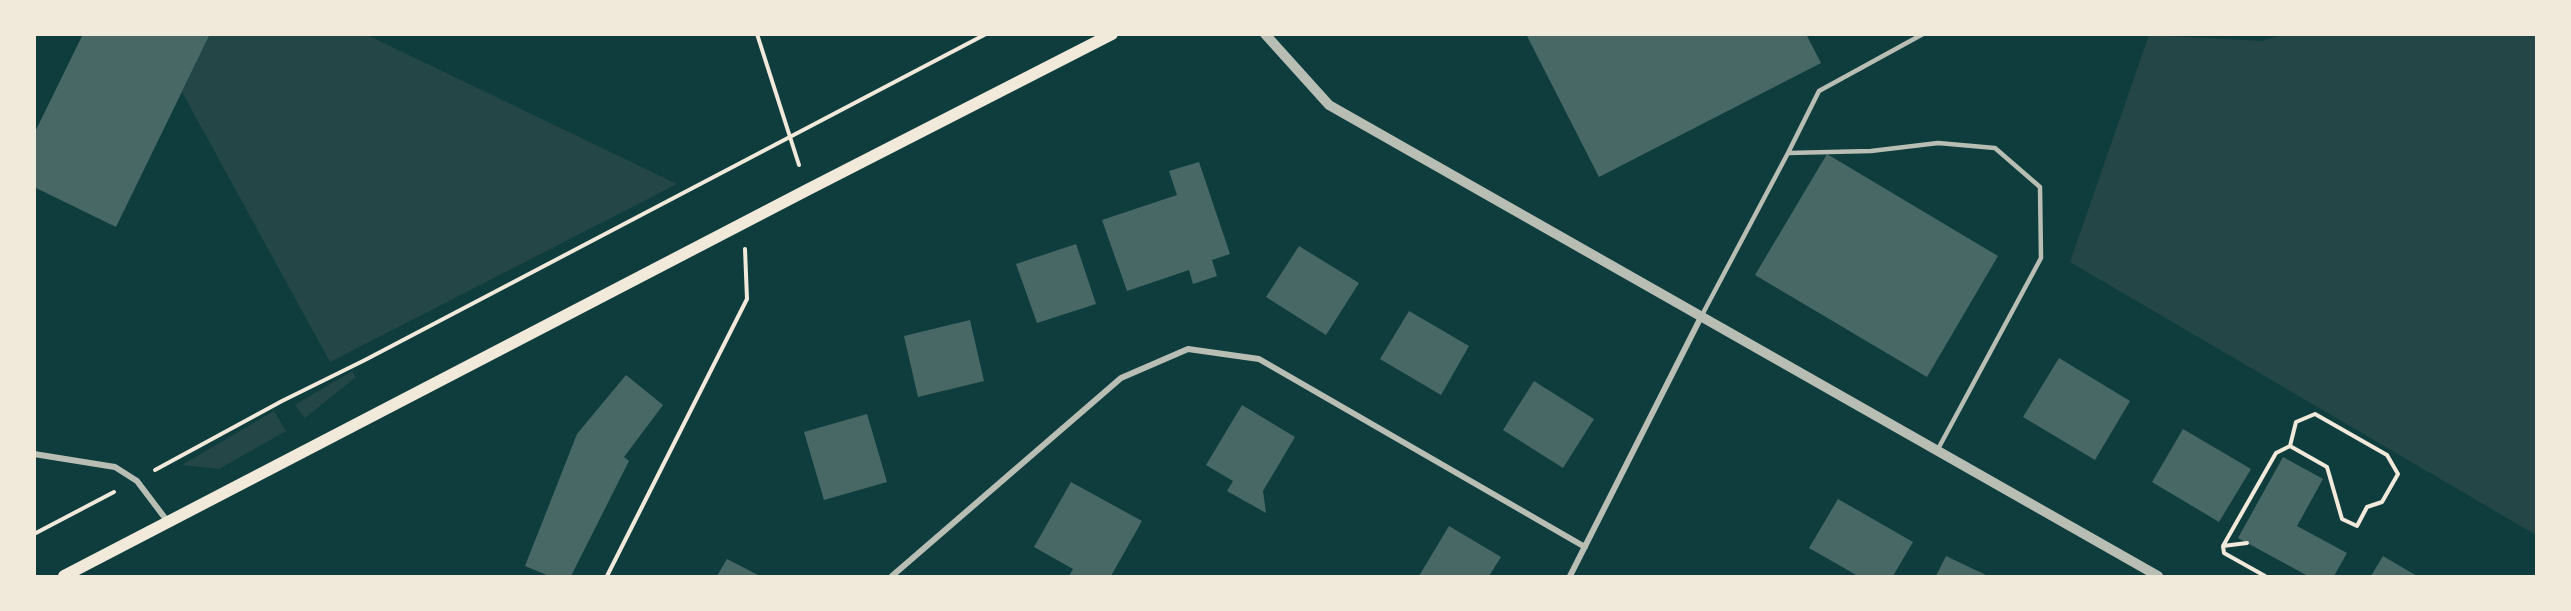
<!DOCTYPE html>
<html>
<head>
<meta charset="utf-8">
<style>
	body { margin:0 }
	#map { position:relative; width:2571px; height:611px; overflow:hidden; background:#0f3d3e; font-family:"Sofia Sans Condensed",sans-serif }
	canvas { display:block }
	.frame { position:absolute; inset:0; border:36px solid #f1e9da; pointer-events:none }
</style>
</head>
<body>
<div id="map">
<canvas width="2571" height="611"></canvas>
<div class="frame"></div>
</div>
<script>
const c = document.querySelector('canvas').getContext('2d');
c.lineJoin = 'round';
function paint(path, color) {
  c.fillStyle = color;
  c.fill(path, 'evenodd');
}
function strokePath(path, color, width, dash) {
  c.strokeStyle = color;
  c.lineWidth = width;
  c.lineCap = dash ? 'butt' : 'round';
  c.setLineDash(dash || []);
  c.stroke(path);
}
const green = new Path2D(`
	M 2286,34 L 2522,34 L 2529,37 L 2536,35 L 2536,535 L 2070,262 L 2149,35 L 2262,41 Z
	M 210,35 L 367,35 L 677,184 L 330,362 L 182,92 Z
	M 352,371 L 356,377 L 305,418 L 295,405 Z
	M 274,411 L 286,431 L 219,469 L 182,465 Z`);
const building = new Path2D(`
	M 83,34 L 210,34 L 116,227 L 34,187 L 34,134 Z
	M 1526,34 L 1806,34 L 1821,63 L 1599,177 Z
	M 1827,154 L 1998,256 L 1927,377 L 1755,275 Z
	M 1199,162 L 1230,254 L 1212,260 L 1217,276 L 1193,284 L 1189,270 L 1127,291 L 1102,220 L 1177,195 L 1169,171 Z
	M 1076,244 L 1096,304 L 1037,323 L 1016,264 Z
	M 1299,246 L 1359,283 L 1326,335 L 1266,297 Z
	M 1409,311 L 1469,346 L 1441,395 L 1380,359 Z
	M 970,320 L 984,381 L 918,397 L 904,336 Z
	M 2059,358 L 2130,401 L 2095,460 L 2023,417 Z
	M 626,375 L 663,405 L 624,457 L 629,461 L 571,576 L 549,576 L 525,566 L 577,434 Z
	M 1534,381 L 1594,419 L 1563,468 L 1503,430 Z
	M 1242,405 L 1295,437 L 1263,491 L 1266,513 L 1227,491 L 1233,481 L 1206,465 Z
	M 867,414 L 887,482 L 824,500 L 804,432 Z
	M 2183,429 L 2251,469 L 2219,522 L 2152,482 Z
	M 2283,457 L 2323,479 L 2297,526 L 2347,553 L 2334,576 L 2308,576 L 2238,538 Z
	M 1071,482 L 1142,521 L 1111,576 L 1069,576 L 1073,569 L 1034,547 Z
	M 1838,499 L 1913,542 L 1893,576 L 1858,576 L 1809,548 Z
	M 1449,526 L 1501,557 L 1489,576 L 1419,576 Z
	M 1946,556 L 1988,576 L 1936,576 Z
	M 2383,556 L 2417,576 L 2371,576 Z
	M 727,559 L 760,576 L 717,576 Z`);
const path = new Path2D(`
	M 757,34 L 799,165
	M 2315,414 L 2387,455 L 2398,474 L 2382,502 L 2367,507 L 2357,526 L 2342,519 L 2327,467 L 2290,446 L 2296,422 Z
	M 155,470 L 282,401 L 365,360 L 986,34
	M 34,534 L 114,492
	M 2247,543 L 2223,546 L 2224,553 L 2265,576
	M 2223,546 L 2276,453 L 2290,446
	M 607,576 L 747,299 L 745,249`);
const service = new Path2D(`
	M 1788,153 L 1819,91 L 1923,34
	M 1702,315 L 1788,153 L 1871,151 L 1938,143 L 1995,148 L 2040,187 L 2041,258 L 1938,449`);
const minor = new Path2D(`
	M 34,454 L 115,467 L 137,481 L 168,522
	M 892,576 L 1121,378 L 1188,349 L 1259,359 L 1585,547
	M 1570,576 L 1701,317`);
const tertiary = new Path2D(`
	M 1265,34 L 1329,105 L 2158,576`);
const secondary = new Path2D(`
	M 64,576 L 807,190 L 1112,34`);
paint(green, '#244646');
paint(building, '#486865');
strokePath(path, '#f1e9da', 4);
strokePath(service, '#b8beb3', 4.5);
strokePath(minor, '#b8beb3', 6);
strokePath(tertiary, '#b8beb3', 10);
strokePath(secondary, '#f1e9da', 12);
</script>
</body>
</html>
